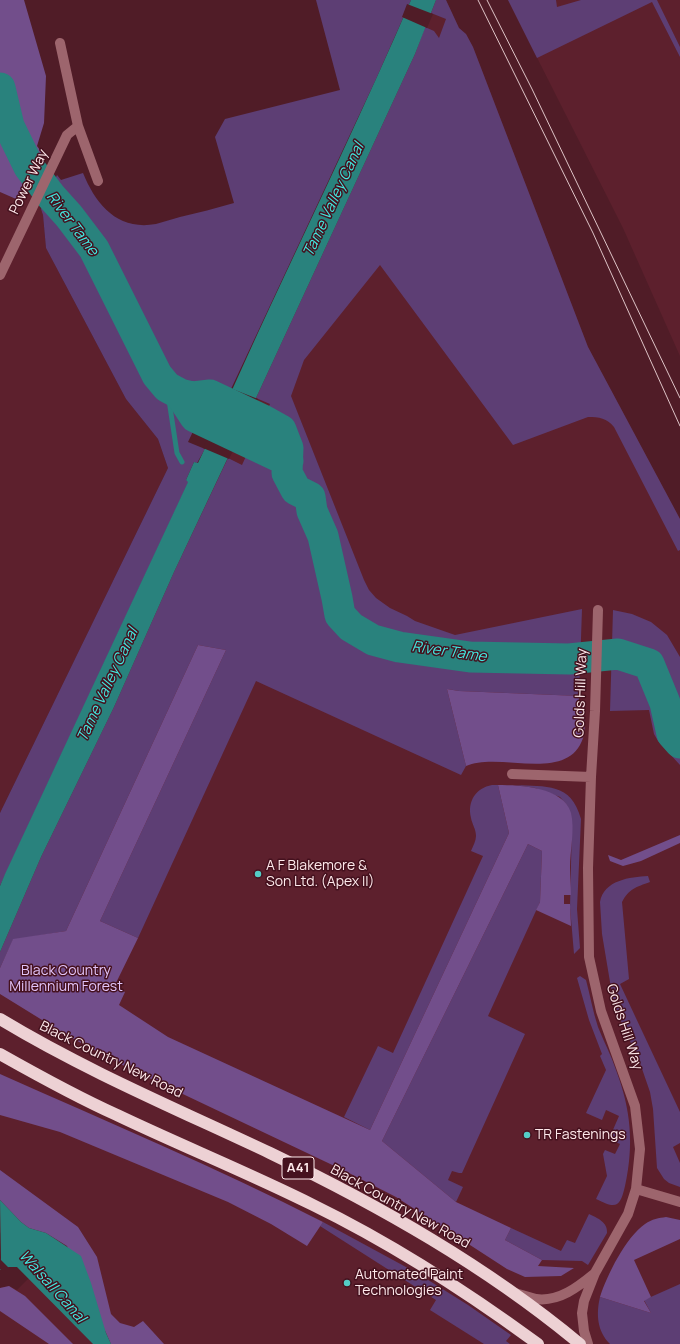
<!DOCTYPE html>
<html>
<head>
<meta charset="utf-8">
<style>
	body { margin:0 }
	canvas { display:block; background:#501c27 }
</style>
</head>
<body>
<canvas width="680" height="1344"></canvas>
<script>
const c = document.querySelector('canvas').getContext('2d');
c.lineJoin = 'round';
function paint(path, color) {
  c.fillStyle = color;
  c.fill(path, 'evenodd');
}
function strokePath(path, color, width, dash) {
  c.strokeStyle = color;
  c.lineWidth = width;
  c.lineCap = dash ? 'butt' : 'round';
  c.setLineDash(dash || []);
  c.stroke(path);
}
function write(font, color, halo, rows, align = 'center') {
  c.font = font + ' Manrope,sans-serif';
  c.lineWidth = 3;
  c.setLineDash([]);
  c.textBaseline = 'middle';
  c.strokeStyle = halo;
  c.fillStyle = color;
  for (const [text, x, y, turn = 0] of rows) {
    c.save();
    c.translate(x, y);
    c.rotate((+turn || 0) * Math.PI / 180);
    c.textAlign = isNaN(turn) ? turn : align;
    if (halo) c.strokeText(text, 0, 0);
    c.fillText(text, 0, 0);
    c.restore();
  }
}
const built = new Path2D(`
	M 435,0 L 446,0 L 459,28 L 466,34 L 473,47 L 588,347 L 680,519 L 680,1344 L 0,1344 L 0,1288 L 9,1286 L 17,1290 L 37,1270 L 0,1232 L 0,916 Z
	M 508,0 L 680,0 L 680,356 L 623,228 Z
	M 26,188 L 41,209 L 43,215 L 46,248 L 126,399 L 158,439 L 168,468 L 0,813 L 0,192 L 16,199 L 23,195 Z`);
const green = new Path2D(`
	M 316,0 L 411,0 L 376,79 L 231,389 L 216,383 L 188,442 L 205,449 L 197,463 L 194,462 L 186,480 L 189,481 L 0,886 L 0,813 L 168,468 L 158,439 L 126,399 L 46,248 L 43,215 L 41,209 L 57,175 L 61,180 L 83,173 C 96,205 118,231 156,224 C 164,222 172,219 180,217 C 198,213 216,208 234,203 L 215,137 L 225,119 L 340,90 Z
	M 436,0 L 446,0 L 459,28 L 466,34 L 473,47 L 588,347 L 680,519 L 680,550 L 678,551 L 614,427 C 607,418 599,417 588,417 L 513,445 L 380,265 L 304,360 L 291,396 L 364,580 L 369,590 L 376,598 L 390,608 L 407,616 L 415,621 L 455,635 L 582,609 L 579,696 L 459,691 L 447,689 L 466,766 L 461,775 L 256,681 L 138,938 L 100,921 L 226,650 L 198,645 L 66,931 L 13,940 L 0,968 L 0,952 L 41,857 L 114,707 L 174,572 L 228,458 L 242,465 L 270,404 L 256,398 L 415,54 L 425,27 L 434,31 L 439,38 L 446,19 L 431,13 Z
	M 508,0 L 556,0 L 557,7 L 581,0 L 657,0 L 680,47 L 680,57 L 652,2 L 537,58 Z
	M 613,610 L 632,614 L 651,622 L 667,635 L 680,657 L 680,765 L 658,741 L 654,734 L 649,710 L 610,711 Z
	M 492,785 L 498,785 L 509,833 L 370,1130 L 344,1117 L 378,1046 L 393,1053 L 483,856 L 471,851 C 473,846 476,841 476,836 C 476,829 472,824 471,818 C 467,801 476,788 492,785 Z
	M 515,785 C 546,787 571,782 581,819 L 577,909 L 580,948 L 574,954 L 570,907 L 572,822 L 567,805 L 560,797 L 552,794 L 535,788 Z
	M 528,844 L 542,851 L 540,902 L 488,1016 L 525,1034 L 462,1173 L 459,1173 L 452,1171 L 448,1180 L 463,1187 L 456,1202 L 382,1141 Z
	M 648,876 L 650,882 C 636,887 629,889 622,902 L 629,979 L 620,984 L 680,1112 L 680,1143 L 673,1147 L 680,1163 L 680,1187 L 669,1183 L 664,1179 L 657,1168 L 653,1109 L 650,1092 L 640,1063 L 614,1006 L 602,934 L 600,902 C 604,880 630,877 648,876 Z
	M 580,976 L 586,980 C 590,995 593,1012 598,1027 C 604,1042 611,1055 616,1070 C 631,1110 634,1144 625,1186 C 620,1208 616,1209 596,1199 L 607,1176 L 603,1154 L 605,1150 L 615,1154 L 620,1144 L 609,1139 L 619,1116 L 606,1110 L 602,1120 L 586,1113 L 606,1070 L 600,1056 L 602,1054 L 589,1020 L 577,978 Z
	M 589,1214 C 597,1218 608,1222 607,1233 L 588,1265 L 582,1261 L 542,1260 L 505,1240 L 511,1228 L 561,1251 L 567,1240 L 575,1243 Z
	M 323,1222 L 417,1273 L 468,1305 L 511,1335 L 506,1341 L 510,1344 L 484,1344 L 430,1310 L 436,1300 L 320,1226 Z
	M 680,1284 L 680,1344 L 610,1344 C 597,1331 596,1314 600,1297 L 651,1313 L 644,1300 Z`);
const forest = new Path2D(`
	M 0,0 L 24,0 L 46,76 L 44,123 L 37,146 L 43,154 L 23,195 L 16,199 L 0,192 Z
	M 198,645 L 226,650 L 100,921 L 138,938 L 114,987 L 125,992 L 119,1005 L 168,1037 L 370,1130 L 509,833 L 498,785 C 520,785 564,787 571,813 C 575,829 570,851 570,868 C 570,877 571,886 571,895 L 564,895 L 564,904 L 570,904 L 571,926 L 536,910 L 540,902 L 542,851 L 528,844 L 382,1141 L 456,1202 L 511,1228 L 505,1240 L 542,1260 L 538,1266 L 574,1268 L 561,1276 L 525,1277 L 507,1269 L 396,1197 L 345,1171 L 128,1068 L 68,1036 L 0,994 L 0,968 L 13,939 L 66,931 Z
	M 447,689 L 459,691 L 579,696 L 579,710 L 584,711 C 584,719 586,730 583,738 C 568,784 499,751 466,766 Z
	M 680,835 L 680,843 L 641,861 L 623,866 L 610,861 L 608,855 L 621,860 Z
	M 0,1074 C 108,1122 217,1168 323,1222 L 307,1246 L 271,1224 L 228,1202 L 60,1132 L 0,1115 Z
	M 0,1170 L 78,1227 L 97,1257 L 111,1314 L 120,1323 L 134,1327 L 143,1321 L 164,1344 L 111,1344 L 67,1246 L 46,1233 L 29,1228 L 21,1222 L 0,1200 Z
	M 666,1217 L 680,1220 L 680,1239 L 634,1260 L 651,1297 L 644,1301 L 651,1313 L 600,1297 C 607,1275 626,1237 645,1224 C 652,1219 659,1218 666,1217 Z
	M 9,1286 L 25,1296 L 73,1344 L 49,1344 L 0,1311 L 0,1288 Z`);
const water = new Path2D(`
	M 411,0 L 436,0 L 415,54 L 256,398 L 174,572 L 114,707 L 41,857 L 0,952 L 0,886 L 5,874 L 188,482 L 186,480 L 194,462 L 198,463 C 223,412 245,360 269,309 C 317,206 366,104 411,0 Z
	M 0,1200 L 21,1222 L 29,1228 L 46,1233 L 81,1256 L 91,1283 L 106,1333 L 111,1344 L 93,1344 L 17,1267 L 9,1267 L 0,1270 L 1,1258 Z`);
const pier = new Path2D(`
	M 407,4 L 433,14 L 427,28 L 402,17 Z
	M 230,388 L 258,399 L 229,459 L 203,448 Z
	M 0,1259 L 10,1269 L 2,1271 L 0,1269 Z`);
const stream = new Path2D(`
	M 167,387 L 177,453 L 182,462`);
const river = new Path2D(`
	M 0,88 L 9,126 L 29,167 L 51,196 L 69,216 L 94,249 L 157,375 L 167,387 L 180,394 L 193,397 L 210,395 L 263,420 L 281,430 L 288,448 L 287,473 L 296,490 L 310,497 L 312,511 L 323,536 L 337,598 L 340,615 L 351,627 L 373,640 L 399,647 L 470,657 L 569,659 L 618,654 L 649,664 L 665,703 L 672,734 L 680,743
	M 180,394 L 195,417 L 288,461`);
const minor = new Path2D(`
	M 60,43 L 78,126 L 98,181
	M 0,275 L 67,135 L 78,126
	M 512,774 L 591,777
	M 636,1189 L 680,1202
	M 515,1293 C 522,1295 529,1297 536,1299 C 559,1302 578,1287 595,1273
	M 588,1344 L 584,1331 L 582,1313 L 584,1301 L 595,1273 L 628,1214 L 636,1189 L 640,1149 L 635,1106 L 601,1011 L 589,957 L 588,868 L 591,777 L 595,711 L 598,610`);
const highway = new Path2D(`
	M 0,1019 C 86,1071 179,1110 270,1153 C 380,1206 486,1266 580,1344
	M 0,1054 C 39,1076 77,1097 117,1115 C 182,1146 249,1173 313,1205 C 393,1244 467,1292 538,1344`);
const tram = new Path2D(`
	M 478,0 L 593,233 L 680,426
	M 487,0 L 532,89 L 680,398`);
const markers = [
	[258,874,4,"#54cdc6"],
	[527,1135,4,"#54cdc6"],
	[347,1283,4,"#54cdc6"]
];
const shields = [
	[298,1168,32]
];
const shieldNames = [
	["A41",298,1168]
];
const streetNames = [
	["Power Way",29,182,-64],
	["Golds Hill Way",581,693,-88],
	["Golds Hill Way",624,1027,72],
	["Black Country New Road",111,1060,26],
	["Black Country New Road",400,1207,29]
];
const poiNames = [
	["A F Blakemore &",266,866],
	["Son Ltd. (Apex II)",266,882],
	["TR Fastenings",535,1135],
	["Automated Paint",355,1275],
	["Technologies",355,1291]
];
const parkNames = [
	["Black Country",66,971],
	["Millennium Forest",66,987]
];
const waterNames = [
	["Tame Valley Canal",334,200,-65],
	["River Tame",72,224,53],
	["River Tame",449,652,8],
	["Tame Valley Canal",108,685,-65],
	["Walsall Canal",52,1287,48]
];
paint(built, '#5d202d');
paint(green, '#5d3e74');
paint(forest, '#724e8b');
paint(water, '#29827d');
paint(pier, '#501c27');
strokePath(stream, '#29827d', 5);
strokePath(river, '#29827d', 31);
strokePath(minor, '#9d656d', 10);
strokePath(highway, '#edd1d4', 12);
strokePath(tram, '#ddc3c6', 1);
for (const [x, y, r, color] of markers) {
  const dot = new Path2D();
  dot.arc(x, y, r, 0, 2 * Math.PI);
  c.fillStyle = color;
  c.fill(dot);
  strokePath(dot, '#45111e', 1.5);
}
for (const [x, y, w] of shields) {
  const box = new Path2D();
  box.roundRect(x - w / 2, y - 11, w, 22, 3);
  c.fillStyle = '#45111e';
  c.fill(box);
  strokePath(box, '#fee9eb', 1);
}
write('bold 13px', '#fee9eb', null, shieldNames);
write('14px', '#fee9eb', '#45111e', streetNames);
write('14px', '#fee9eb', '#45111e', poiNames, 'left');
write('14px', '#e2c4fa', '#45111e', parkNames);
write('italic 15px', '#42e9e0', '#45111e', waterNames);
</script>
</body>
</html>
